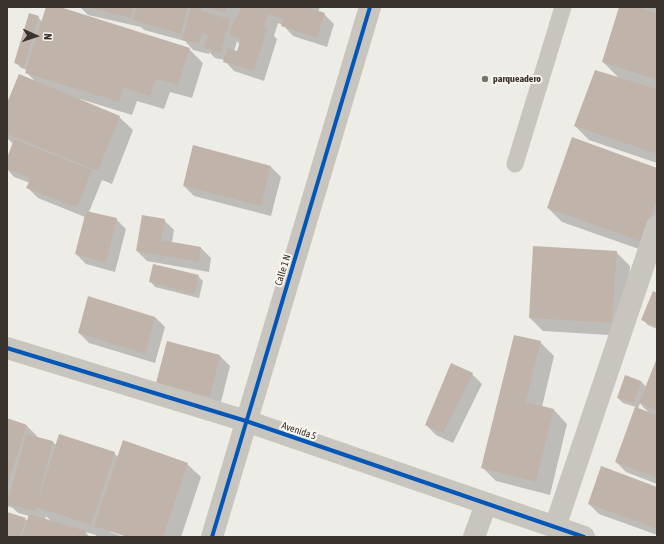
<!DOCTYPE html>
<html>
<head>
<meta charset="utf-8">
<style>
	body { margin:0 }
	#map { position:relative; width:664px; height:544px; overflow:hidden; background:#eeece6; font-family:"Asap Condensed",sans-serif }
	canvas { display:block }
	.frame { position:absolute; inset:0; border:8px solid #39322d; pointer-events:none }
	.north { position:absolute; left:16px; top:16px; width:40px; height:40px; -webkit-text-stroke:3px #f9f6ef; paint-order:stroke; rotate:93deg; font-size:11px; font-weight:700; line-height:16px; text-align:center; color:#39322d }
	.north::after { content:''; display:block; margin:auto; width:14px; height:18px; background:#39322d; clip-path:polygon(50% 0,100% 100%,50% 72%,0 100%) }
</style>
</head>
<body>
<div id="map">
<canvas width="664" height="544"></canvas>
<div class="frame"></div>
<div class="north">N</div>
</div>
<script>
const c = document.querySelector('canvas').getContext('2d');
c.lineJoin = 'round';
function paint(path, color) {
  c.fillStyle = color;
  c.fill(path, 'evenodd');
}
function strokePath(path, color, width, dash) {
  c.strokeStyle = color;
  c.lineWidth = width;
  c.lineCap = dash ? 'butt' : 'round';
  c.setLineDash(dash || []);
  c.stroke(path);
}
function write(font, color, halo, rows, align = 'center') {
  c.font = font + ' "Asap Condensed",sans-serif';
  c.lineWidth = 4;
  c.setLineDash([]);
  c.textBaseline = 'middle';
  c.strokeStyle = halo;
  c.fillStyle = color;
  for (const [text, x, y, turn = 0] of rows) {
    c.save();
    c.translate(x, y);
    c.rotate((+turn || 0) * Math.PI / 180);
    c.textAlign = isNaN(turn) ? turn : align;
    if (halo) c.strokeText(text, 0, 0);
    c.fillText(text, 0, 0);
    c.restore();
  }
}
const shadow = new Path2D(`
	M 47,7 L 56,7 L 189,49 L 203,63 L 192,98 L 170,92 L 164,109 L 137,101 L 132,115 L 80,99 L 79,100 L 119,117 L 133,130 L 112,184 L 102,180 L 89,212 L 116,219 L 126,229 L 115,272 L 86,264 L 76,254 L 85,217 L 38,198 L 28,188 L 30,183 L 14,177 L 7,169 L 7,160 L 13,144 L 7,138 L 7,106 L 37,83 L 26,72 L 27,70 L 21,68 L 16,63 L 38,17 L 42,22 Z
	M 80,7 L 320,7 L 318,12 L 324,14 L 334,24 L 327,47 L 293,36 L 283,25 L 278,23 L 274,36 L 277,39 L 264,81 L 234,71 L 224,60 L 215,58 L 209,52 L 209,54 L 193,50 L 185,41 L 144,30 L 141,27 L 88,15 ZM 237,41 L 240,45 L 238,53 L 234,52 Z
	M 620,7 L 641,9 L 639,7 L 657,7 L 657,163 L 589,140 L 575,126 L 619,78 L 603,62 Z
	M 194,147 L 271,167 L 281,177 L 271,216 L 194,196 L 184,186 Z
	M 657,169 L 656,255 L 562,222 L 548,208 Z
	M 164,220 L 174,230 L 172,243 L 201,248 L 211,258 L 209,272 L 147,261 L 137,251 Z
	M 616,252 L 630,266 L 626,336 L 543,331 L 530,318 Z
	M 198,276 L 203,281 L 199,298 L 155,287 L 150,281 Z
	M 657,294 L 657,329 L 648,325 L 643,320 Z
	M 155,317 L 165,327 L 155,363 L 89,343 L 79,333 Z
	M 540,342 L 554,356 L 542,407 L 554,410 L 567,424 L 550,495 L 496,481 L 482,467 Z
	M 168,343 L 220,356 L 230,366 L 220,406 L 167,393 Z
	M 657,360 L 657,484 L 626,472 L 616,462 L 636,407 L 623,403 L 618,398 L 641,381 L 646,387 ZM 640,403 L 644,408 L 651,414 L 638,409 Z
	M 472,374 L 482,384 L 453,443 L 436,435 L 426,425 Z
	M 7,419 L 27,426 L 37,436 L 36,438 L 53,442 L 57,446 L 114,453 L 118,457 L 187,464 L 201,477 L 181,537 L 130,537 L 110,530 L 110,532 L 124,537 L 95,537 L 96,535 L 85,532 L 90,537 L 7,537 L 7,513 L 25,519 L 28,521 L 29,516 L 18,513 L 13,508 L 7,506 ZM 46,516 L 52,522 L 45,520 Z
	M 657,488 L 657,535 L 599,514 L 589,504 Z`);
const building = new Path2D(`
	M 46,7 L 60,7 L 190,48 L 178,85 L 156,79 L 150,96 L 123,88 L 119,102 L 25,73 Z
	M 86,7 L 133,7 L 131,18 Z
	M 136,7 L 188,7 L 181,34 L 133,20 Z
	M 191,7 L 202,7 L 201,11 L 230,19 L 221,53 L 204,48 L 208,35 L 202,33 L 199,44 L 182,40 Z
	M 206,7 L 227,7 L 225,13 Z
	M 241,7 L 307,7 L 325,13 L 317,38 L 281,26 L 283,19 L 268,14 L 264,27 L 267,28 L 254,71 L 223,62 L 227,48 L 237,51 L 241,39 L 229,35 L 235,17 L 237,18 Z
	M 619,7 L 637,7 L 657,13 L 657,80 L 602,62 Z
	M 29,13 L 39,16 L 24,66 L 14,63 Z
	M 595,70 L 657,89 L 657,154 L 574,126 Z
	M 19,74 L 120,116 L 98,171 L 7,134 L 7,103 Z
	M 572,137 L 657,168 L 657,200 L 642,242 L 547,208 Z
	M 14,139 L 92,170 L 77,208 L 26,188 L 31,178 L 7,169 L 7,158 Z
	M 193,145 L 271,166 L 261,206 L 183,186 Z
	M 86,211 L 117,218 L 106,263 L 75,254 Z
	M 142,215 L 165,219 L 161,240 L 201,247 L 199,262 L 136,251 Z
	M 533,246 L 617,251 L 612,323 L 529,318 Z
	M 153,264 L 199,275 L 194,294 L 149,282 Z
	M 653,291 L 657,293 L 657,327 L 641,320 Z
	M 88,296 L 155,317 L 145,354 L 78,333 Z
	M 514,335 L 541,341 L 526,402 L 554,409 L 536,482 L 481,468 Z
	M 167,341 L 220,355 L 210,397 L 156,383 Z
	M 657,358 L 657,411 L 639,403 Z
	M 451,363 L 473,373 L 443,433 L 425,425 Z
	M 625,375 L 641,381 L 634,403 L 617,398 Z
	M 635,407 L 657,415 L 657,478 L 615,462 Z
	M 7,418 L 27,425 L 7,487 Z
	M 26,434 L 53,441 L 37,503 L 59,434 L 115,452 L 91,525 L 36,507 L 35,511 L 7,504 Z
	M 123,440 L 188,463 L 163,537 L 127,537 L 94,526 Z
	M 601,466 L 657,487 L 657,529 L 588,504 Z
	M 7,512 L 26,518 L 20,537 L 7,537 Z
	M 29,514 L 86,531 L 85,537 L 22,537 Z`);
const service = new Path2D(`
	M 515,164 L 563,7`);
const minor = new Path2D(`
	M 7,348 L 246,421 L 584,537
	M 555,527 L 657,226
	M 212,537 L 370,7
	M 474,537 L 486,504`);
const cycleway = new Path2D(`
	M 7,348 L 246,421 L 584,537
	M 212,537 L 370,7`);
const markers = [
	[485,79,4,"#78736e"]
];
const poiNames = [
	["parqueadero",493,79]
];
const streetNames = [
	["Calle 1 N",283,270,-73],
	["Avenida 5",299,431,19]
];
paint(shadow, '#0003');
paint(building, '#c0b3aa');
strokePath(service, '#c8c4be', 17);
strokePath(minor, '#c8c4be', 22);
strokePath(cycleway, '#0057b8', 4);
for (const [x, y, r, color] of markers) {
  const dot = new Path2D();
  dot.arc(x, y, r, 0, 2 * Math.PI);
  c.fillStyle = color;
  c.fill(dot);
  strokePath(dot, '#f9f6ef', 1.5);
}
write('bold 10px', '#39322d', '#f9f6ef', poiNames, 'left');
write('10px', '#39322d', '#f9f6ef', streetNames);
</script>
</body>
</html>
